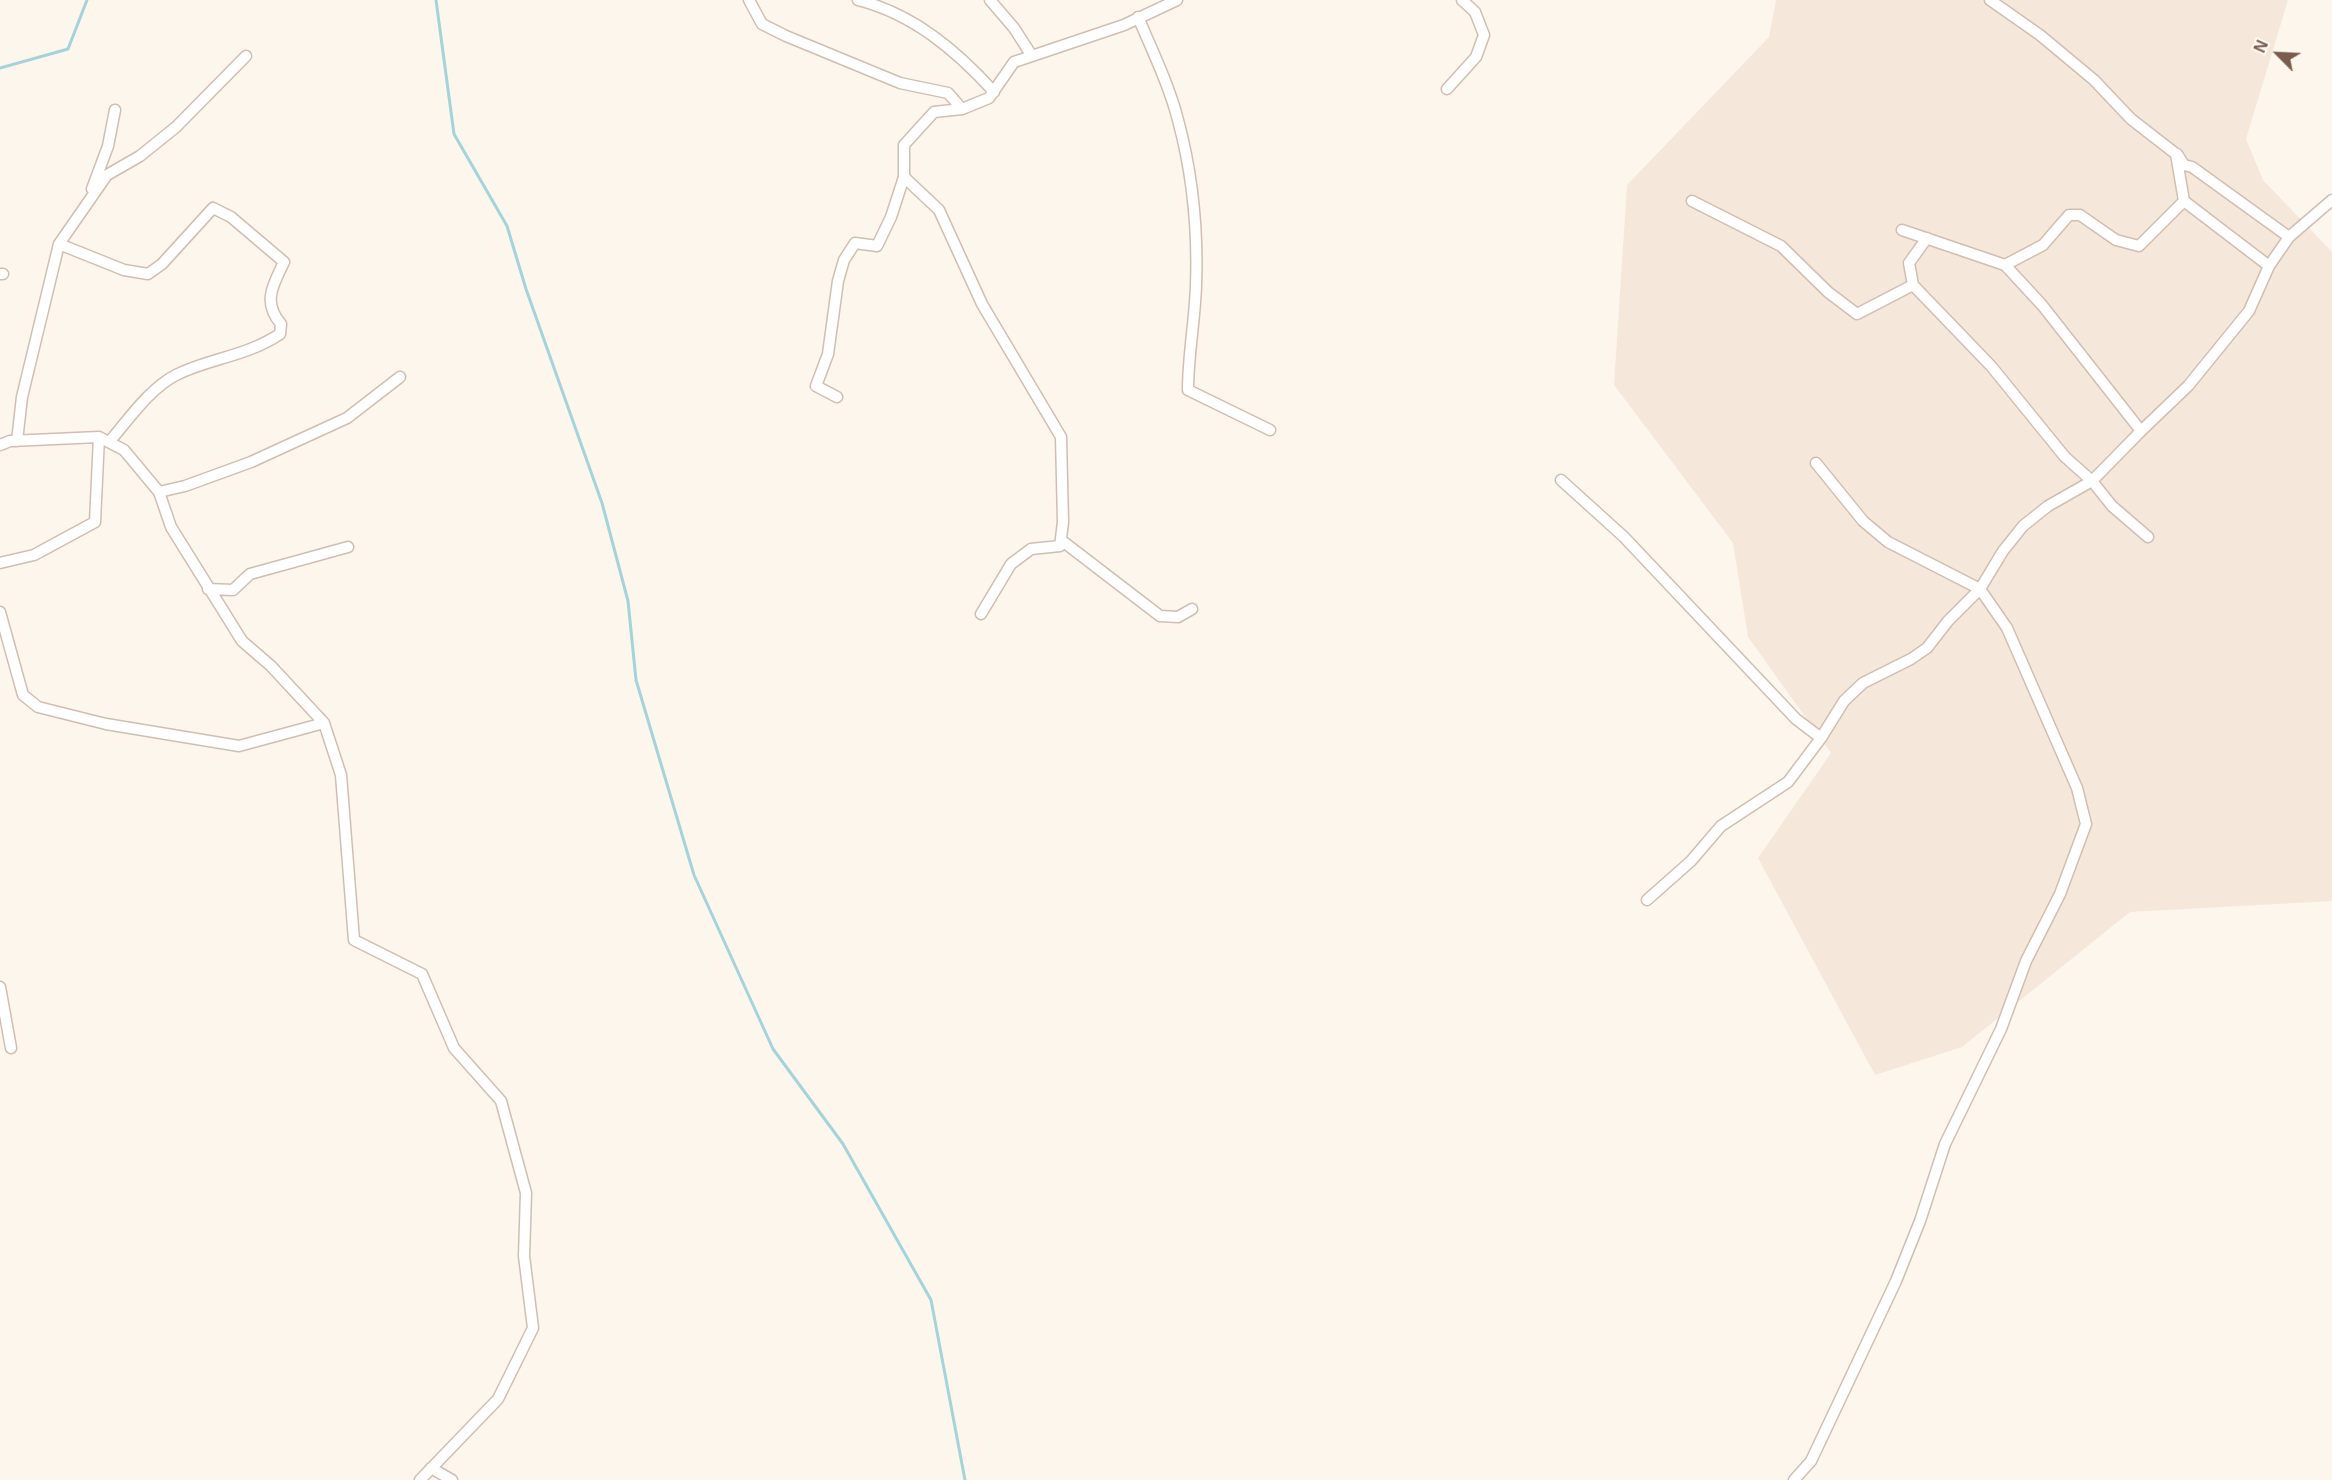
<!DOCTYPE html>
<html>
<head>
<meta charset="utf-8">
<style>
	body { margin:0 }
	#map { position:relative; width:2332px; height:1480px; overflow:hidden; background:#fdf6ec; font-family:Helvetica,sans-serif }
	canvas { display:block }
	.north { position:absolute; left:2248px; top:24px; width:60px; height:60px; -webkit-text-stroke:4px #fffaf3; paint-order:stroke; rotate:294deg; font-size:16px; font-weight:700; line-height:24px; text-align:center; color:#7a5c4d }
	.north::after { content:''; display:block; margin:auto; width:21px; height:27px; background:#7a5c4d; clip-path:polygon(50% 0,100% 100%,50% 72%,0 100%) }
</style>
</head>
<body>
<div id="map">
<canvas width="2332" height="1480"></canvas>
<div class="north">N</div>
</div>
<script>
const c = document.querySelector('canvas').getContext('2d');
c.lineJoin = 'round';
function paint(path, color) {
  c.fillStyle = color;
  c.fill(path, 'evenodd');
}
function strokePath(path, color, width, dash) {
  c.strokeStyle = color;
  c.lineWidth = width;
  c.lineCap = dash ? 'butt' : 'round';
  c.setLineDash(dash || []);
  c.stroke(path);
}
const residential = new Path2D(`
	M 1776,0 L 2288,0 L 2246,139 L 2263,180 L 2332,252 L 2332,901 L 2130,912 L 1962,1047 L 1875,1075 L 1758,858 L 1831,753 L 1748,637 L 1733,543 L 1614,385 L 1627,185 L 1769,37 Z`);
const stream = new Path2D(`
	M 436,0 L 454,134 L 507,226 L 526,289 L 602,503 L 628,601 L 636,680 L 694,875 L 773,1049 L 843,1144 L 931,1300 L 965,1480
	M 0,68 L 68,49 L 87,0`);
const minor = new Path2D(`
	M 749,0 L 762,24 L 786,36 L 900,83 L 948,93 L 962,109
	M 858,0 C 913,14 956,50 994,92
	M 990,0 L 1014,28 L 1032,56
	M 1990,0 L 2040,35 L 2094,80 L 2131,119 L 2176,154 L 2184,201 L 2269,266
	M 1138,17 C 1152,50 1169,85 1178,120 C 1192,172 1198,231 1196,285 C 1195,320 1188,355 1188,390 L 1270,430
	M 1447,89 L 1476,57 L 1484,35 L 1475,12 L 1462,0
	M 2177,154 L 2184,165 L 2192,167 L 2289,237
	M 904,177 L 939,210 L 982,304 L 1061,437 L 1063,522 L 1060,546 L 1031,549 L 1011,564 L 981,614
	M 92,189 L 108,146 L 115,110
	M 1692,201 L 1781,246 L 1828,292 L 1857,314 L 1913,285
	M 1902,230 L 2005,265 L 2042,305 L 2141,431 L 2188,386 L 2249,311 L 2269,266 L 2289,237 L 2332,200
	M 1927,238 L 1909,263 L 1913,285 L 1991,366 L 2065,457 L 2092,481 L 2141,431
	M 59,244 L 124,270 L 148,274 L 162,264 L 213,208 L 231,217 L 284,262 C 273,285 262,302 281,324 L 280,334 C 245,357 210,358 176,375 C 149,389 129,419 110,441
	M 2005,265 L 2043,245 L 2069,215 L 2080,215 L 2116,240 L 2139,246 L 2184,201
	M 0,274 L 3,274
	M 837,397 L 816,386 L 828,354 L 838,281 L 844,260 L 855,243 L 877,246 L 891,217 L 904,177 L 904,145 L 934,112 L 962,109 L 989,98 L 1014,62 L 1124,25 L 1177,0
	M 17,441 L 22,397 L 59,244 L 107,175 L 140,156 L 176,127 L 246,56
	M 0,445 L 10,441 L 99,437 L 124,450 L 159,492 L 171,527 L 242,641 L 271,666 L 324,723 L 341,775 L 354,940 L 422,974 L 454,1048 L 501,1101 L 526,1193 L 524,1256 L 533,1328 L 498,1399 L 420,1480
	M 1561,480 L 1624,537 L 1796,719 L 1821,738
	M 159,492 L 185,486 L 251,462 L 347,418 L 400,377
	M 1061,540 L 1160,616 L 1178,617 L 1192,609
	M 0,563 L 34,555 L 95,522 L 99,437
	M 208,589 L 233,590 L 250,574 L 348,547
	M 0,612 L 23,695 L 38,707 L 106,724 L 239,746 L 324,723
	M 1647,900 L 1691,861 L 1721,826 L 1788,782 L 1821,738 L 1844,701 L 1863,683 L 1911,659 L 1927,648 L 1948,621 L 1980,589 L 2003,551 L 2023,526 L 2048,506 L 2092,481 L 2112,506 L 2148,537
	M 0,987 L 11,1048
	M 431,1468 L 452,1480
	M 1794,1480 L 1811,1461 L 1896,1281 L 1920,1221 L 1945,1144 L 2001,1029 L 2026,961 L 2060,894 L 2086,824 L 2077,788 L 2007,628 L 1980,589 L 1888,542 L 1863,521 L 1816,463`);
paint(residential, '#f5e8da');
strokePath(stream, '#a5d3da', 3);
strokePath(minor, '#d1beb0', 13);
strokePath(minor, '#fff', 10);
</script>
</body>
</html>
